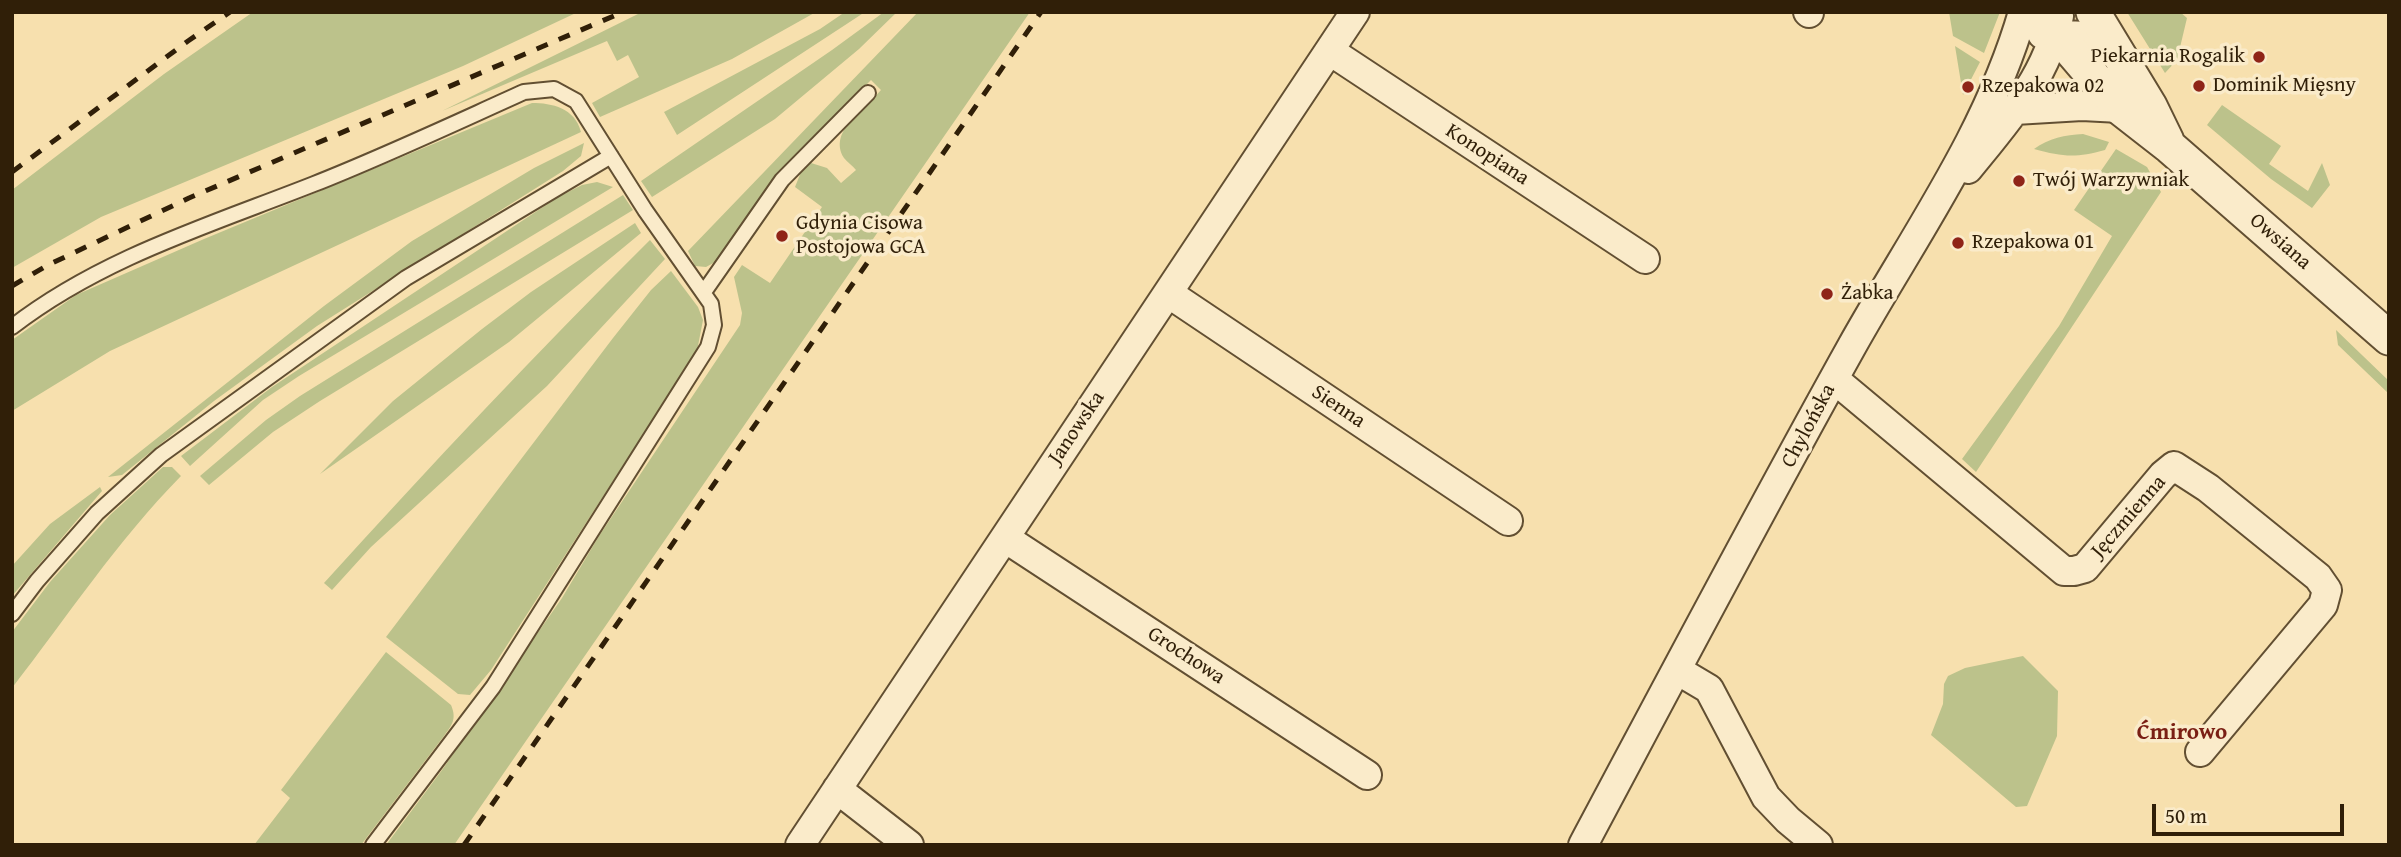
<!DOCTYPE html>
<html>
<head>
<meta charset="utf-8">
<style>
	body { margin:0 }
	#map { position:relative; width:2401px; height:857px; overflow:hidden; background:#f7e0ae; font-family:"Gentium Book Plus",serif }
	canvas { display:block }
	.frame { position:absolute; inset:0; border:14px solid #301f08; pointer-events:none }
	.scale { position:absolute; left:2152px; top:804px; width:192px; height:32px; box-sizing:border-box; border:4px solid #301f08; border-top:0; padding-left:9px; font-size:21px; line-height:24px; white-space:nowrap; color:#301f08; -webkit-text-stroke:5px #faebca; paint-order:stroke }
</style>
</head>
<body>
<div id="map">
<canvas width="2401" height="857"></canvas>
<div class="frame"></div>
<div class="scale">50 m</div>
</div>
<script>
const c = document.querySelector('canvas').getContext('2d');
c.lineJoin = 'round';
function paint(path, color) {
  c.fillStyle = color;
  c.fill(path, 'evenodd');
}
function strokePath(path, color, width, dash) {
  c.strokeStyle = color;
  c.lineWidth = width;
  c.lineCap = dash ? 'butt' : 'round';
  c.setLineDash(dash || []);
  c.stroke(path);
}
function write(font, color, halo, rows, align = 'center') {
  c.font = font + ' "Gentium Book Plus",serif';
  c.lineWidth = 7;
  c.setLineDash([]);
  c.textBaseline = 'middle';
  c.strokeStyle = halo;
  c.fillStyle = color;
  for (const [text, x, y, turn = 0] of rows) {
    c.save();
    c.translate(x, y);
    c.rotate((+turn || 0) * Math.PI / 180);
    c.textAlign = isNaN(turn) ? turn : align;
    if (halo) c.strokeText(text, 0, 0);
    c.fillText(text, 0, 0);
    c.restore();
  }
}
const green = new Path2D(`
	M 253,12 L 578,12 L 463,66 L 101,217 L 12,268 L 12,190 L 164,74 Z
	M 642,12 L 816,12 L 732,59 L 600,117 L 592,103 L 639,77 L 628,55 L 617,61 L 607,41 L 442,111 Z
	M 845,12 L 865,12 L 677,135 L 664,112 L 820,29 Z
	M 884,12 L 897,12 L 859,49 L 775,119 L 652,197 L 641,181 L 832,50 Z
	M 918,12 L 1030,12 L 454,845 L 386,845 L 442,770 L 562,598 L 599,536 L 740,325 L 742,313 L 734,277 L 742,265 L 770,283 L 822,207 L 795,187 L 801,172 L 811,163 L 827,168 L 841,183 L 856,170 C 853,166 847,162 844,158 C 827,131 867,107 881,90 L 871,80 L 774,178 L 717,261 L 706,267 L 695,266 L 688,251 Z
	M 1949,12 L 2000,12 L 1984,53 L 1953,36 Z
	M 2127,12 L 2180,12 L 2187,18 L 2177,60 L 2165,73 Z
	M 1955,46 L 1980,62 L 1963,95 Z
	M 532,103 C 552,103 575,108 581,132 L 110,351 L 12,411 L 12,340 L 76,295 L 204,239 Z
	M 2222,105 L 2281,146 L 2269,164 L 2308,191 L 2322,163 L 2330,185 L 2312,208 L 2271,179 L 2207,125 Z
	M 2083,134 L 2109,142 L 2105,150 C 2076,158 2063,157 2034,149 C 2049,138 2065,135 2083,134 Z
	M 584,143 L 581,156 L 563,171 L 317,326 L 214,401 L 122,475 L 108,477 L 324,306 L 412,241 L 534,168 Z
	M 2116,149 L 2147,167 L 2161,192 L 1976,472 L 1962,459 L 2059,326 L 2112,236 L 2074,210 Z
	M 597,182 L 613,187 L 299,376 L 263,400 L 190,466 L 181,456 L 272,387 L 558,197 L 582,185 Z
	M 623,195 L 633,210 L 320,401 L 273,432 L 209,485 L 200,476 L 266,420 L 300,396 Z
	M 635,223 L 641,233 L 509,342 L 320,474 L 393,401 L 482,329 L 531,292 Z
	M 650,240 L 665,259 L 547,386 L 371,547 L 332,590 L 324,583 C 430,466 538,351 650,240 Z
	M 671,271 L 698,307 L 703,320 L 697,351 L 491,670 L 470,695 L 458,694 L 386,637 L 613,338 L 651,290 Z
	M 2336,330 L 2389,381 L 2389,394 L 2338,345 Z
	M 163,467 L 172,467 L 181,476 C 118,540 67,617 12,688 L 12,632 L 50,582 L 110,515 Z
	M 100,487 L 102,491 L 12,596 L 12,566 L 50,524 Z
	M 386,652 L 451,705 C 457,719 452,725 444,736 L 361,845 L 254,845 L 290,798 L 281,790 Z
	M 2023,656 L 2058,691 L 2057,736 L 2027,806 L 2016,807 L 1931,735 L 1943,704 L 1944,684 L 1948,676 L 1965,668 Z`);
const service = new Path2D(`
	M 704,292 L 782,180 L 868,93
	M 12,327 C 101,258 210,225 314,184 C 385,156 455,123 524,92 L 554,89 L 576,101 L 645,210 L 711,304 L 714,325 L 708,347 L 493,687 L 373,845
	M 12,614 L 37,581 L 97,513 L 161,455 L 406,278 L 611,156`);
const minor = new Path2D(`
	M 1808,12 L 1809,13
	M 2042,34 L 2086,36 L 2112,46
	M 1330,51 L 1645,259
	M 2015,110 L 2082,106 L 2120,108
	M 1968,169 C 2006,122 2048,76 2059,16
	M 1168,293 L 1508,521
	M 1834,379 L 2064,571 L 2074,571 L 2085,568 L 2163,475 L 2174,466 L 2208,488 L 2318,577 L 2327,590 L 2323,605 L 2200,752
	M 1005,538 L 1367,775
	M 1677,670 L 1709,689 L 1766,797 L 1788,820 L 1818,845
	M 837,789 L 909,845
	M 800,845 L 1355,12
	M 1583,845 C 1672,678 1760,511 1852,346 C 1913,237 1988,134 2023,12`);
const tertiary = new Path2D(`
	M 2045,12 L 2056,33 L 2120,108 L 2170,147 L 2389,338
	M 2093,12 L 2150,106 L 2167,141`);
const rail = new Path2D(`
	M 12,172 L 188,41 L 230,12
	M 12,286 L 48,265 L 189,198 L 623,12
	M 464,845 L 1041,12`);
const markers = [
	[2259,57,7,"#8f2418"],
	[2199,86,7,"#8f2418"],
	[1968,87,7,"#8f2418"],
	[2019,181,7,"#8f2418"],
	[782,236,7,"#8f2418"],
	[1958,243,7,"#8f2418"],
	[1827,294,7,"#8f2418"]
];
const poiNames = [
	["Piekarnia Rogalik",2245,57,"right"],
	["Dominik Mięsny",2213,86],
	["Rzepakowa 02",1982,87],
	["Twój Warzywniak",2033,181],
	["Gdynia Cisowa",796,224],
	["Postojowa GCA",796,248],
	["Rzepakowa 01",1972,243],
	["Żabka",1841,294]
];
const streetNames = [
	["Konopiana",1487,155,33],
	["Owsiana",2280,242,41],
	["Sienna",1338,407,34],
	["Chylońska",1809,426,-62],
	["Janowska",1077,428,-56],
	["Jęczmienna",2129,517,-49],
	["Grochowa",1186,656,33]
];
const neighbourhoodNames = [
	["Ćmirowo",2182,733]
];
paint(green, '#bcc28b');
strokePath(service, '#624f32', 18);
strokePath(minor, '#624f32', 32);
strokePath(tertiary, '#624f32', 37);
strokePath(service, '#faebca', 14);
strokePath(minor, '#faebca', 28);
strokePath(tertiary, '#faebca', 33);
strokePath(rail, '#301f08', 5, [12, 12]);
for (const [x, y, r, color] of markers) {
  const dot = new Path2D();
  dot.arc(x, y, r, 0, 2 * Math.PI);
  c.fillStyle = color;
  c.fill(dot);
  strokePath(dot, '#faebca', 2.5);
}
write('21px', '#301f08', '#faebca', poiNames, 'left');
write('21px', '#301f08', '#faebca', streetNames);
write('bold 23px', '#7a1f14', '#faebca', neighbourhoodNames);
</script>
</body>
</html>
